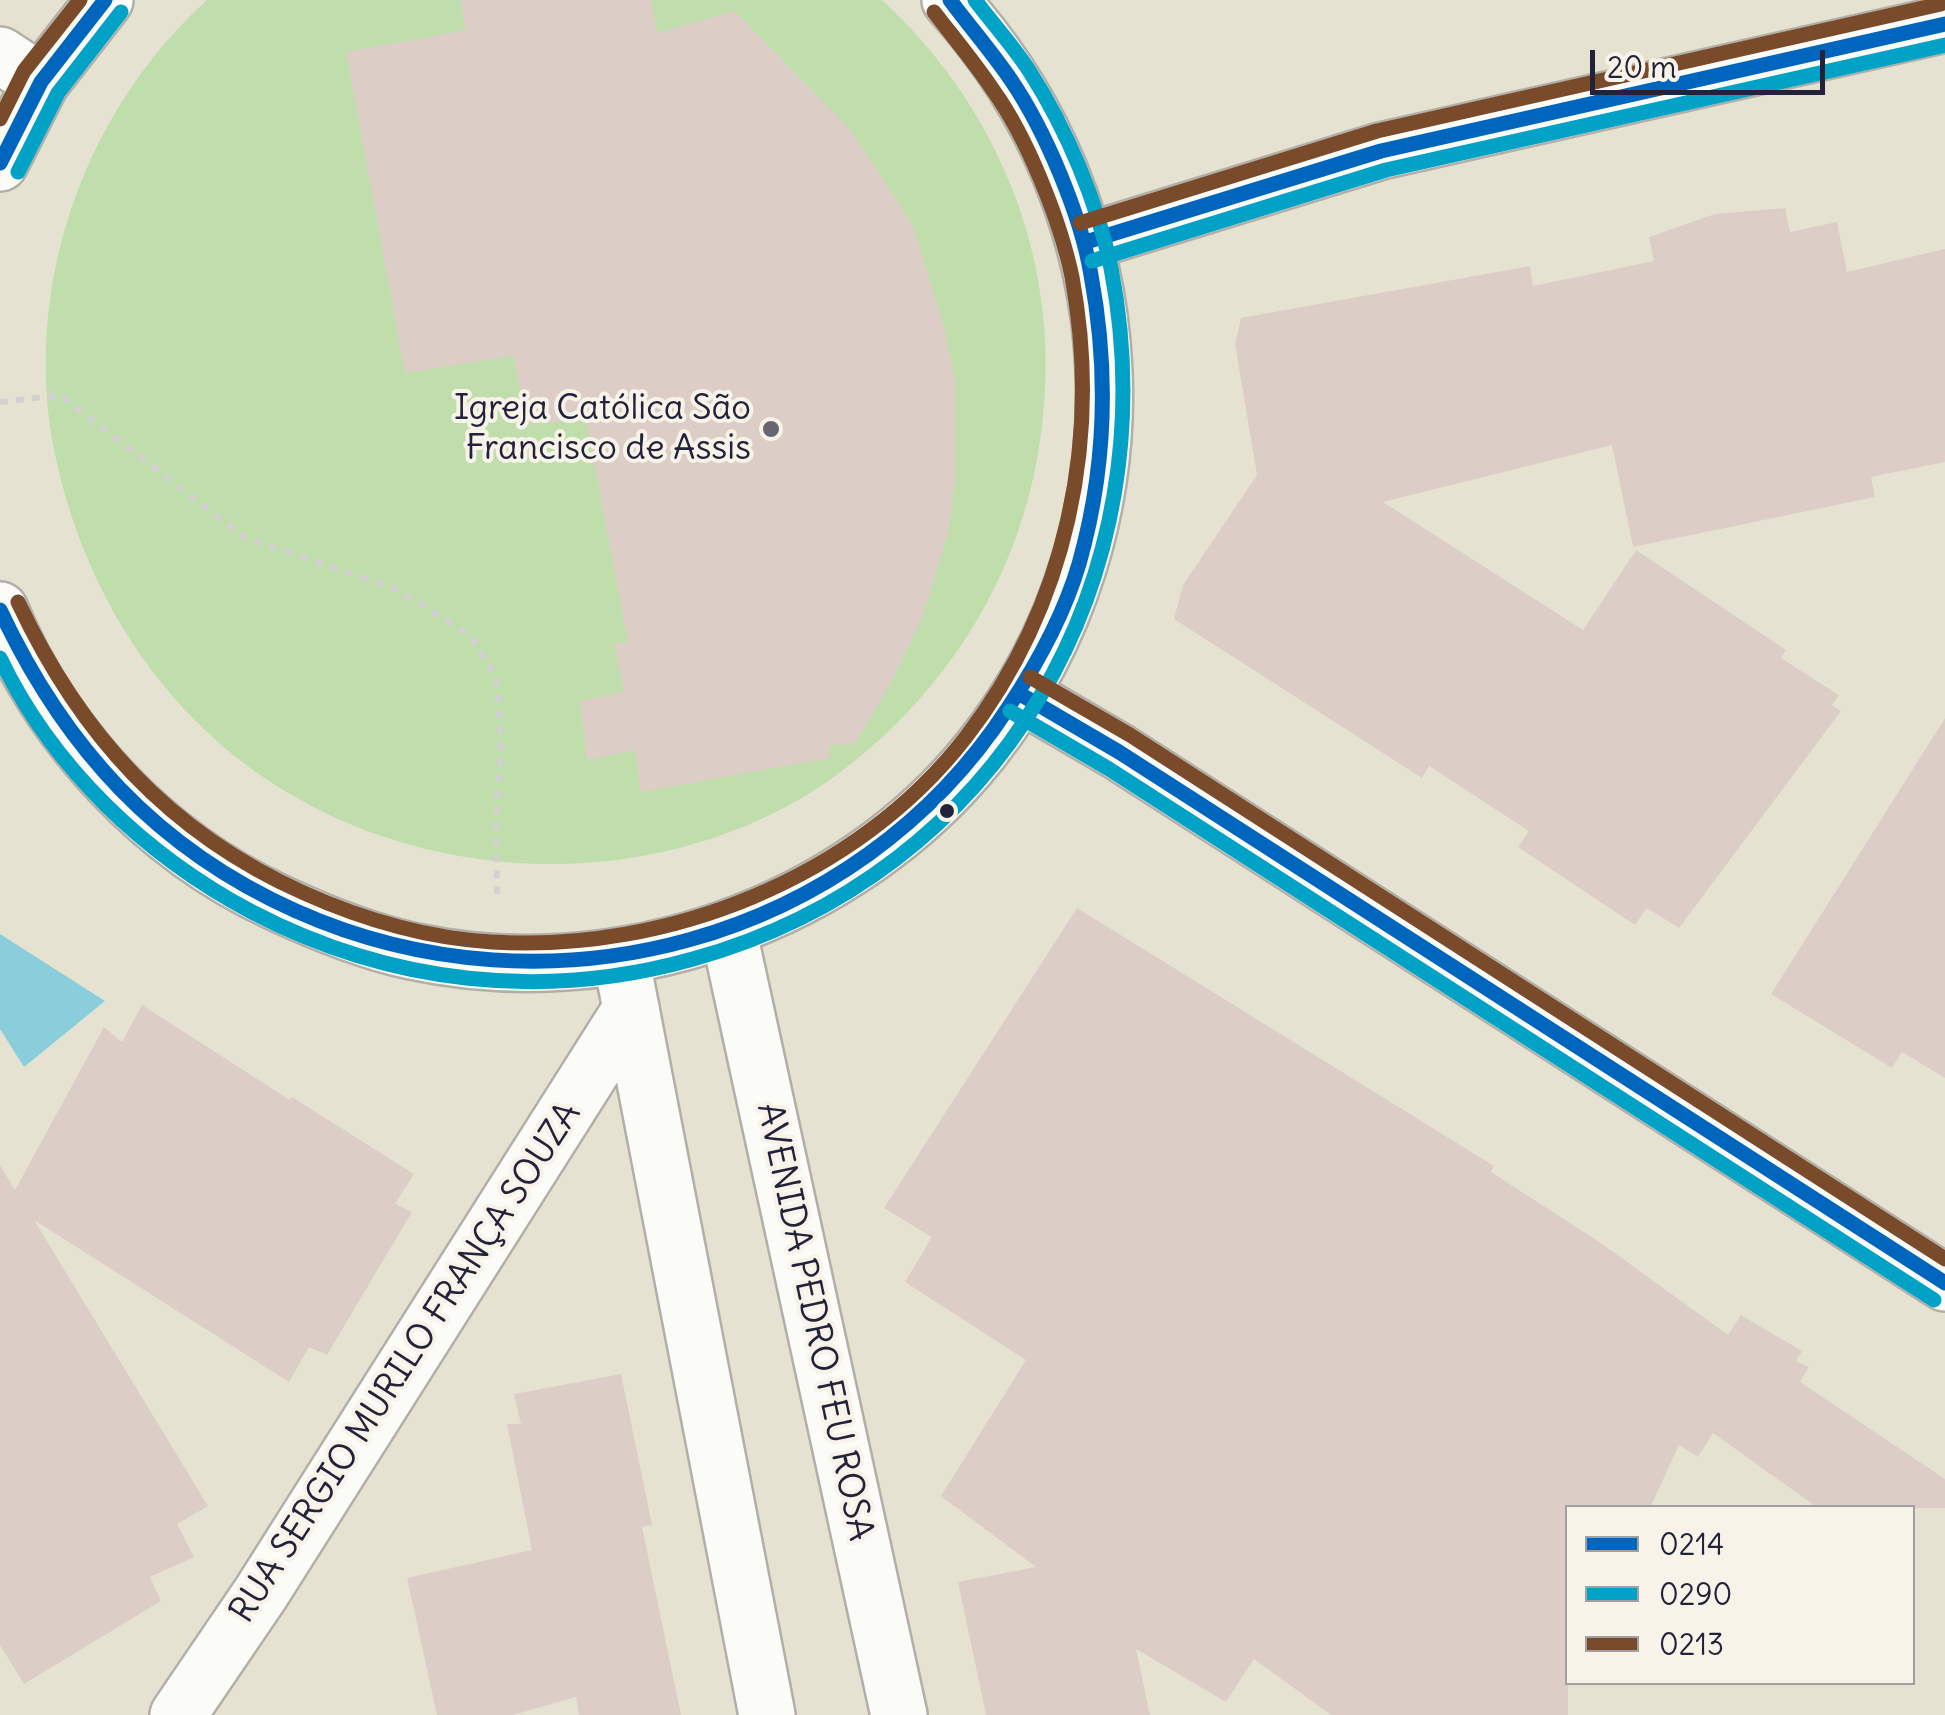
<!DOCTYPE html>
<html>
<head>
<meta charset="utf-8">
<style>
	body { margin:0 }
	#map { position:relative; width:1945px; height:1715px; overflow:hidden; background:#e6e2d2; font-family:Delius,sans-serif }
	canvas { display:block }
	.legend { position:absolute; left:1565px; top:1505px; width:350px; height:180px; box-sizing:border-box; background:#f7f3e8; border:2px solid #a29fa3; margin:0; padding:12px 18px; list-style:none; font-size:30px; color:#22223b }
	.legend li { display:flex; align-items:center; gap:20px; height:50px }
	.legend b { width:50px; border:2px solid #a29fa3 }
	.scale { position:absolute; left:1590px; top:50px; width:235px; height:45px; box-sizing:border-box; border:5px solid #22223b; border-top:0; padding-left:12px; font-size:30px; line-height:35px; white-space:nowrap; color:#22223b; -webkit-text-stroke:8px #f7f3e8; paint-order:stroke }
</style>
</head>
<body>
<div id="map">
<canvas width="1945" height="1715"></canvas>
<ul class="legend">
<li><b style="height:12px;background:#0065bd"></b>0214</li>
<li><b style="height:12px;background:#02a2c7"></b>0290</li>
<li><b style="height:12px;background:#7a4b2a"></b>0213</li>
</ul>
<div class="scale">20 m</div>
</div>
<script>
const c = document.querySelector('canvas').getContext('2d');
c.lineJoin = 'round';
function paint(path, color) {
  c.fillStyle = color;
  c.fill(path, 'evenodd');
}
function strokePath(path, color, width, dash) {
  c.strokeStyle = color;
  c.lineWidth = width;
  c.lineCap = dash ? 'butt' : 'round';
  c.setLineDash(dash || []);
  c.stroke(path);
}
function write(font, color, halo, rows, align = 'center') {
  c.font = font + ' Delius,sans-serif';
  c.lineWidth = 8;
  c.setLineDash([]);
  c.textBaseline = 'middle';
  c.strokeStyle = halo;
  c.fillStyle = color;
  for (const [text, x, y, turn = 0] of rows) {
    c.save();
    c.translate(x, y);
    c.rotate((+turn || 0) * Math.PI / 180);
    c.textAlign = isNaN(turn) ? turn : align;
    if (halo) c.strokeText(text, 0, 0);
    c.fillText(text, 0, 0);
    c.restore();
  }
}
const green = new Path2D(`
	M 207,0 L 882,0 C 977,87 1038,208 1045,338 C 1050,443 1025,546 968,635 C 931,692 883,743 827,782 C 664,893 433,890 269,781 C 157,707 84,588 56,459 C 20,292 82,113 207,0 Z`);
const water = new Path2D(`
	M 0,934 L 105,1001 L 24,1067 L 0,1029 Z`);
const building = new Path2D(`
	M 460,0 L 651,0 L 657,33 L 734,11 L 850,129 L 912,224 L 945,330 L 955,381 L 955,478 L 949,530 L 924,613 L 894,677 L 855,744 L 830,745 L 830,758 L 641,792 L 635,750 L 587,760 L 580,701 L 624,692 L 614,643 L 628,642 L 586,420 L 527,424 L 513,356 L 405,373 L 346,52 L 466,30 Z
	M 1785,208 L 1790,232 L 1837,222 L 1847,272 L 1945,249 L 1945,462 L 1871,477 L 1875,497 L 1633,547 L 1612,445 L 1383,502 L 1583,630 L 1636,550 L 1786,650 L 1781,658 L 1839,695 L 1832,705 L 1841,711 L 1679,928 L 1647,908 L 1635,925 L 1518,847 L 1529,831 L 1429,766 L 1422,778 L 1174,619 L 1183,585 L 1257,475 L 1235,344 L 1241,318 L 1530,266 L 1533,286 L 1654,261 L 1649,237 L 1715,214 Z
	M 1945,718 L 1945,1078 L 1902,1052 L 1892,1068 L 1771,994 Z
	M 1077,908 L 1494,1166 L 1491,1172 L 1601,1243 L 1728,1335 L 1741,1315 L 1802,1351 L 1796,1361 L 1809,1367 L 1800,1382 L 1945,1479 L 1945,1508 L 1818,1508 L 1713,1433 L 1698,1457 L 1679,1445 L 1650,1508 L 1568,1508 L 1568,1715 L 1331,1715 L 1254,1659 L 1226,1702 L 1136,1649 L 1150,1715 L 986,1715 L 958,1582 L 1036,1567 L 941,1496 L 1026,1360 L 905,1282 L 932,1237 L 884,1208 Z
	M 142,1005 L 290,1100 L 292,1097 L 414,1174 L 395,1204 L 412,1212 L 327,1355 L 309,1347 L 289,1382 L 34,1220 L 208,1506 L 177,1524 L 194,1557 L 150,1577 L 161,1601 L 24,1684 L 0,1645 L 0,1165 L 15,1190 L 104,1027 L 122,1042 Z
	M 621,1374 L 652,1525 L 642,1527 L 681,1715 L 579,1715 L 576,1697 L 513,1715 L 437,1715 L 407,1578 L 532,1550 L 507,1424 L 521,1424 L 514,1394 Z`);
const path = new Path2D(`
	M 0,402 L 60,395 L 245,538 L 394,588 L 470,635 L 497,679 L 501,744 L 496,824 L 497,894`);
const minor = new Path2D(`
	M 0,55 L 41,82
	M 1086,242 L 1381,151 L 1945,24
	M 178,1715 L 261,1593 L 631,1009`);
const tertiary = new Path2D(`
	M 0,163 L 41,82 L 105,0
	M 0,610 C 51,736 154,846 278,903 C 321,923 365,941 411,951 C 618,996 849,916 981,750 C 1159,525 1141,209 950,0
	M 1020,694 L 1119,752 L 1945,1283
	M 728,929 L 899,1715
	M 621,957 L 767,1715`);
const bus1 = new Path2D(`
	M 0,163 L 41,82 L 105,0
	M 1086,242 L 1381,151 L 1945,24
	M 0,610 C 64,747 157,849 296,911 C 549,1024 856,942 1008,708 C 1037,664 1064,615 1079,564 C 1106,469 1109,372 1091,275 C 1081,215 1045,130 1011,80 C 992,52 970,27 950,0
	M 1020,694 L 1119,752 L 1945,1283`);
const bus2 = new Path2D(`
	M 18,172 L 58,93 L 121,12
	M 1092,261 L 1386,170 L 1945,45
	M 0,658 C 52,767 146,856 252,912 C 390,984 544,1001 693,959 C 1000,874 1171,577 1111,268 C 1097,201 1067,130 1030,72 C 1014,47 993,24 975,0
	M 1010,711 L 1109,769 L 1934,1300`);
const bus3 = new Path2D(`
	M 0,119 L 24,71 L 80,0
	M 1080,223 L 1377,131 L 1941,4
	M 18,602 C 80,734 169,833 304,893 C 364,920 426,938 492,942 C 667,953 857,878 966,737 C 1067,606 1102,439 1072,277 C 1060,220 1027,137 993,90 C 975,63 954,38 934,12
	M 1030,677 L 1130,735 L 1945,1259`);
const markers = [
	[771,429,10,"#676570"],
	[947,811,9,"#22223b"]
];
const poiNames = [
	["Igreja Católica São",751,409],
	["Francisco de Assis",751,449]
];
const streetNames = [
	["AVENIDA PEDRO FEU ROSA",814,1322,78],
	["RUA SERGIO MURILO FRANÇA SOUZA",406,1363,-57]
];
paint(green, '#c0deac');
paint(water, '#8acedc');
paint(building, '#dccec7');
strokePath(minor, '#b1afa7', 60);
strokePath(tertiary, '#b1afa7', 60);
strokePath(path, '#d2d1cf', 6, [8, 8]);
strokePath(minor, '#fbfbf8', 55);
strokePath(tertiary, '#fbfbf8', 55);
strokePath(bus1, '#0065bd', 15);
strokePath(bus2, '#02a2c7', 15);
strokePath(bus3, '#7a4b2a', 15);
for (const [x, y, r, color] of markers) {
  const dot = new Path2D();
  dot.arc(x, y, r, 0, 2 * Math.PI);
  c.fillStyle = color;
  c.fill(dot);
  strokePath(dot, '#f7f3e8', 4);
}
write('35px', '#22223b', '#f7f3e8', poiNames, 'right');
write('35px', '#22223b', '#f7f3e8', streetNames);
</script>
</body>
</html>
